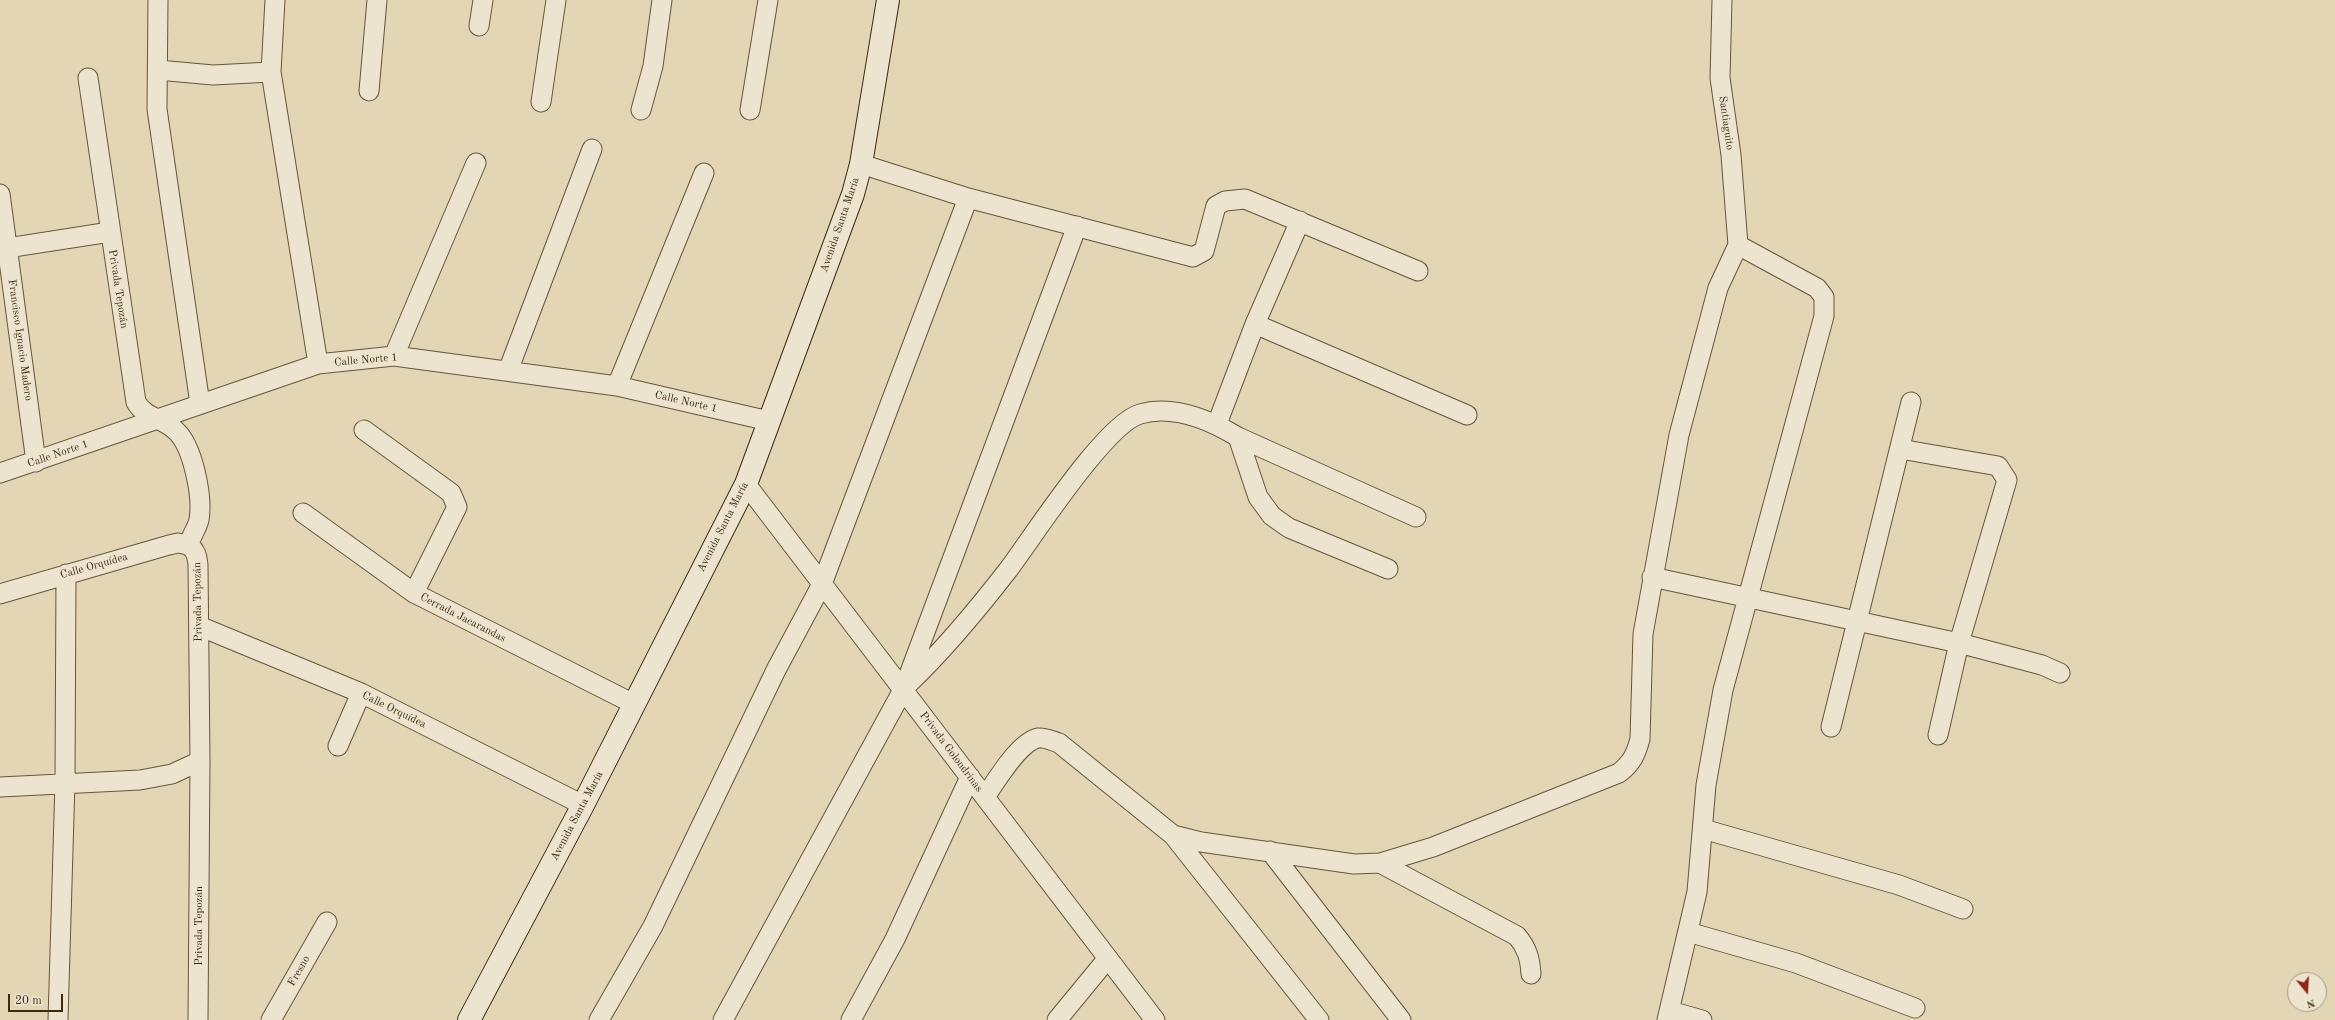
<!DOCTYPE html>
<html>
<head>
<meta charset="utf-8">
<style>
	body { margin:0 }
	#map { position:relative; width:2335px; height:1020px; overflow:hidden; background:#e3d6b5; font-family:"Old Standard TT",serif }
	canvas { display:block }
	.north { position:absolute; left:2287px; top:972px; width:40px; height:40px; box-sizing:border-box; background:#ede4cf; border:1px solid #a79a83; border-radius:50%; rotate:162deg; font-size:11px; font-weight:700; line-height:16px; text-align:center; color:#3d2a10 }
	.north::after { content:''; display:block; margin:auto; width:14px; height:18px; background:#8f2418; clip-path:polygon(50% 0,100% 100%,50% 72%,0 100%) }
	.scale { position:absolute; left:8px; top:994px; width:55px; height:18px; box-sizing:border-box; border:2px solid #3d2a10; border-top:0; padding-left:5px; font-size:12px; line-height:14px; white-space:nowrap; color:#3d2a10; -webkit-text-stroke:3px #ede4cf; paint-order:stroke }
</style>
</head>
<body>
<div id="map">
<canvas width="2335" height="1020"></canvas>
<div class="north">N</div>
<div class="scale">20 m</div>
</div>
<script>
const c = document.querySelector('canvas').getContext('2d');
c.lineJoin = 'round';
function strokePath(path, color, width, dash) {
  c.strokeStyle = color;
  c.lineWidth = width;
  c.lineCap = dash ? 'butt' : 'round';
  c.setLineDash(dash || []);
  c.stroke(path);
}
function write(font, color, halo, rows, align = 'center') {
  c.font = font + ' "Old Standard TT",serif';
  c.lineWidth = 4;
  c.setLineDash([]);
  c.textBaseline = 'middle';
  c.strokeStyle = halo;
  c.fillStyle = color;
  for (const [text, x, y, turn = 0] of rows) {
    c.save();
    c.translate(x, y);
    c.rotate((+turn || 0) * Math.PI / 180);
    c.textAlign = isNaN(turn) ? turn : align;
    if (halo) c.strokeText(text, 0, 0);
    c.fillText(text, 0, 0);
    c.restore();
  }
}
const minor = new Path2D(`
	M 158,0 L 157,109 L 200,404
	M 275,0 L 271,72 L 318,364
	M 1722,0 L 1720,78 L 1731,155 L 1738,245
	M 479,26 L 483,0
	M 158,70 L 213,75 L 271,72
	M 88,78 L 136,402 C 145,418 162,418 175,430 C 193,445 203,497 199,520 C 197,528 191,537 188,545 C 196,550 197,556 198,565 L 200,761 L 198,1020
	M 369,91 L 377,0
	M 541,102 L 556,0
	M 641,110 L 653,66 L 662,0
	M 750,110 L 768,0
	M 861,164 L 968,198 L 1193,257 L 1204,251 L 1216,206 L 1225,201 L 1245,199 L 1418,271
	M 0,194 L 36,462
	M 0,249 L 110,232
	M 1255,324 L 1467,415
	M 394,356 L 476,163
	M 508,371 L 592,149
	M 617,386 L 704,173
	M 1217,424 L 1255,324 L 1300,221
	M 364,430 L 451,493 L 457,507 L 414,593
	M 1238,437 L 1258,497 L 1272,516 L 1289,528 L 1388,569
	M 1900,449 L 1998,466 L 2007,480 L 1959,643 L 1938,735
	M 0,473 L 318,364 L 394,356 L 617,386 L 769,421
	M 746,484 L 1155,1020
	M 303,513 L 414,593 L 634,704
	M 1652,577 L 1959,643 L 2042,665 L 2060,673
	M 0,594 L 169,545 L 178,543 L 188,545
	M 199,626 L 361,693 L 583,805
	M 908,684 C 944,650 977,610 1008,570 C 1033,537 1105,424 1140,414 C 1174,404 1210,420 1238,437 L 1416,517
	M 1831,727 L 1911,402
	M 338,746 L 361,693
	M 0,787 L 140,780 L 172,774 L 200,761
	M 985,797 C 996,781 1019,742 1038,738 C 1045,737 1052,741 1059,743 L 1173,835 L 1201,842 L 1354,864 L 1380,863 L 1433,847 L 1619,773 C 1632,763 1636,754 1640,739 L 1643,634 L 1679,435 L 1718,288 L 1738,245
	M 1703,829 L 1899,885 L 1963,909
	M 1173,835 L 1319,1020
	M 1270,851 L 1401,1020
	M 1380,863 L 1517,936 C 1527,948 1530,958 1531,974
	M 1688,932 L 1796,963 L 1915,1008
	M 1670,1011 L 1702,1020
	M 58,1020 L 65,782 L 66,574
	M 271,1020 L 327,922
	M 599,1020 L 653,926 L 776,670 L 822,584 L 968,198
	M 723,1020 L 904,688 L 1077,226
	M 851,1020 L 895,939 L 970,777
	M 1057,1020 L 1108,958
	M 1667,1020 L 1697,892 L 1706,785 L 1723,690 L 1824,316 L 1824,297 L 1817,288 L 1738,245`);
const secondary = new Path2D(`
	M 469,1020 L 583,805 L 746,484 L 853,194 L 861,164 L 888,0`);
const streetNames = [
	["Santiaguito",1726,123,82],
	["Avenida Santa María",840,225,-71],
	["Privada Tepozán",118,289,81],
	["Francisco Ignacio Madero",20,340,82],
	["Calle Norte 1",366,360,-5],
	["Calle Norte 1",686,402,13],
	["Calle Norte 1",58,454,-19],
	["Avenida Santa María",723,527,-63],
	["Calle Orquídea",94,566,-16],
	["Privada Tepozán",198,602,-91],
	["Cerrada Jacarandas",463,618,27],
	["Calle Orquídea",394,710,26],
	["Privada Golondrinas",951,752,53],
	["Avenida Santa María",577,816,-62],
	["Privada Tepozán",199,926,-90],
	["Fresno",299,971,-60]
];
strokePath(minor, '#665539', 21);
strokePath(secondary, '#3d2a10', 24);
strokePath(minor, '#ede4cf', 19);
strokePath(secondary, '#ede4cf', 22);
write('11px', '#3d2a10', '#ede4cf', streetNames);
</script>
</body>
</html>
